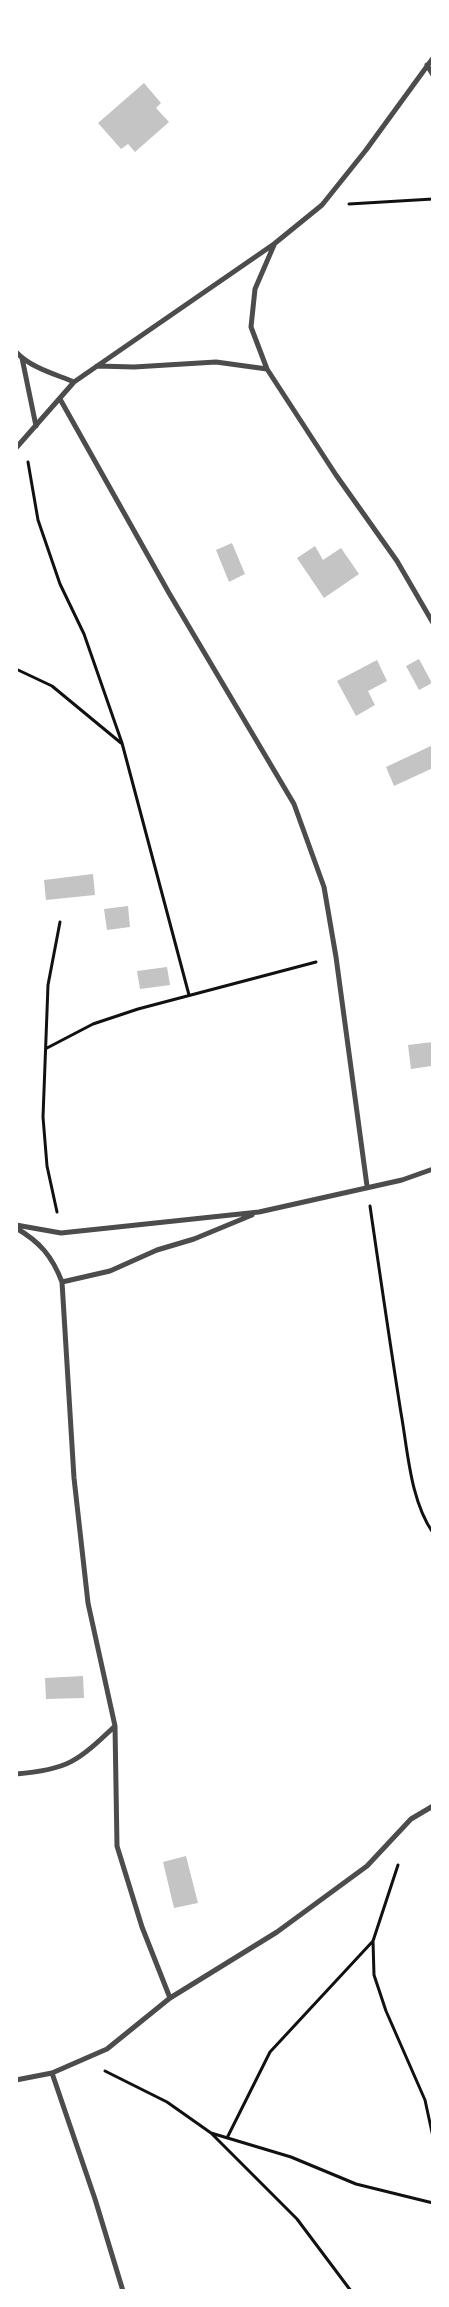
<!DOCTYPE html>
<html>
<head>
<meta charset="utf-8">
<style>
	body { margin:0 }
	#map { position:relative; width:449px; height:2307px; overflow:hidden; background:#fff; font-family:Commissioner,sans-serif }
	canvas { display:block }
	.frame { position:absolute; inset:0; border:18px solid #fff; pointer-events:none }
</style>
</head>
<body>
<div id="map">
<canvas width="449" height="2307"></canvas>
<div class="frame"></div>
</div>
<script>
const c = document.querySelector('canvas').getContext('2d');
c.lineJoin = 'round';
function paint(path, color) {
  c.fillStyle = color;
  c.fill(path, 'evenodd');
}
function strokePath(path, color, width, dash) {
  c.strokeStyle = color;
  c.lineWidth = width;
  c.lineCap = dash ? 'butt' : 'round';
  c.setLineDash(dash || []);
  c.stroke(path);
}
const building = new Path2D(`
	M 144,83 L 161,103 L 156,108 L 169,122 L 135,152 L 128,144 L 121,149 L 98,123 Z
	M 232,543 L 245,574 L 229,582 L 216,550 Z
	M 315,546 L 323,560 L 341,548 L 359,574 L 324,598 L 297,558 Z
	M 419,659 L 432,683 L 419,690 L 406,666 Z
	M 377,660 L 387,681 L 368,691 L 375,705 L 356,716 L 337,681 Z
	M 433,745 L 433,768 L 394,786 L 386,767 Z
	M 93,874 L 95,895 L 46,900 L 44,880 Z
	M 128,906 L 130,927 L 107,930 L 104,909 Z
	M 167,967 L 170,985 L 140,989 L 137,971 Z
	M 433,1042 L 433,1073 L 431,1066 L 411,1069 L 408,1045 Z
	M 83,1676 L 84,1698 L 46,1699 L 45,1678 Z
	M 186,1856 L 198,1903 L 174,1908 L 163,1862 Z`);
const path = new Path2D(`
	M 349,204 L 433,199
	M 28,462 L 38,520 L 60,584 L 84,634 L 122,743 L 189,995
	M 16,669 L 52,686 L 121,743
	M 47,1048 L 93,1024 L 138,1009 L 316,962
	M 370,1206 C 380,1275 390,1344 401,1413 C 408,1452 410,1499 433,1533
	M 57,1212 L 47,1166 L 43,1117 L 48,985 L 60,922
	M 398,1865 L 373,1941 L 374,1975 L 386,2011 L 425,2100 L 433,2137
	M 105,2071 L 167,2102 L 211,2133 L 297,2219 L 351,2291
	M 211,2133 L 291,2157 L 356,2184 L 433,2203
	M 227,2138 L 270,2052 L 373,1941`);
const minor = new Path2D(`
	M 427,65 L 433,75
	M 274,245 L 255,289 L 251,327 L 267,369 L 336,475 L 397,561 L 433,623
	M 16,352 C 31,368 55,374 74,382
	M 22,358 L 36,426
	M 97,366 L 134,367 L 216,362 L 267,369
	M 60,399 L 169,593 L 294,804 L 324,887 L 336,957 L 367,1186
	M 16,448 L 74,382 L 274,244 L 322,205 L 366,150 L 433,58
	M 16,1225 L 61,1233 L 259,1212 L 402,1180 L 433,1169
	M 16,1228 C 40,1242 52,1256 62,1282 L 74,1478 L 88,1603 L 115,1726 L 117,1846 L 142,1927 L 170,1998
	M 62,1282 L 110,1271 L 157,1250 L 194,1239 L 252,1215
	M 16,1774 C 68,1770 78,1761 115,1726
	M 52,2073 L 95,2199 L 123,2291
	M 16,2080 L 52,2073 L 107,2049 L 170,1998 L 277,1932 L 367,1866 L 411,1819 L 433,1806`);
paint(building, '#c4c4c4');
strokePath(path, '#111', 3);
strokePath(minor, '#4c4c4c', 5);
</script>
</body>
</html>
